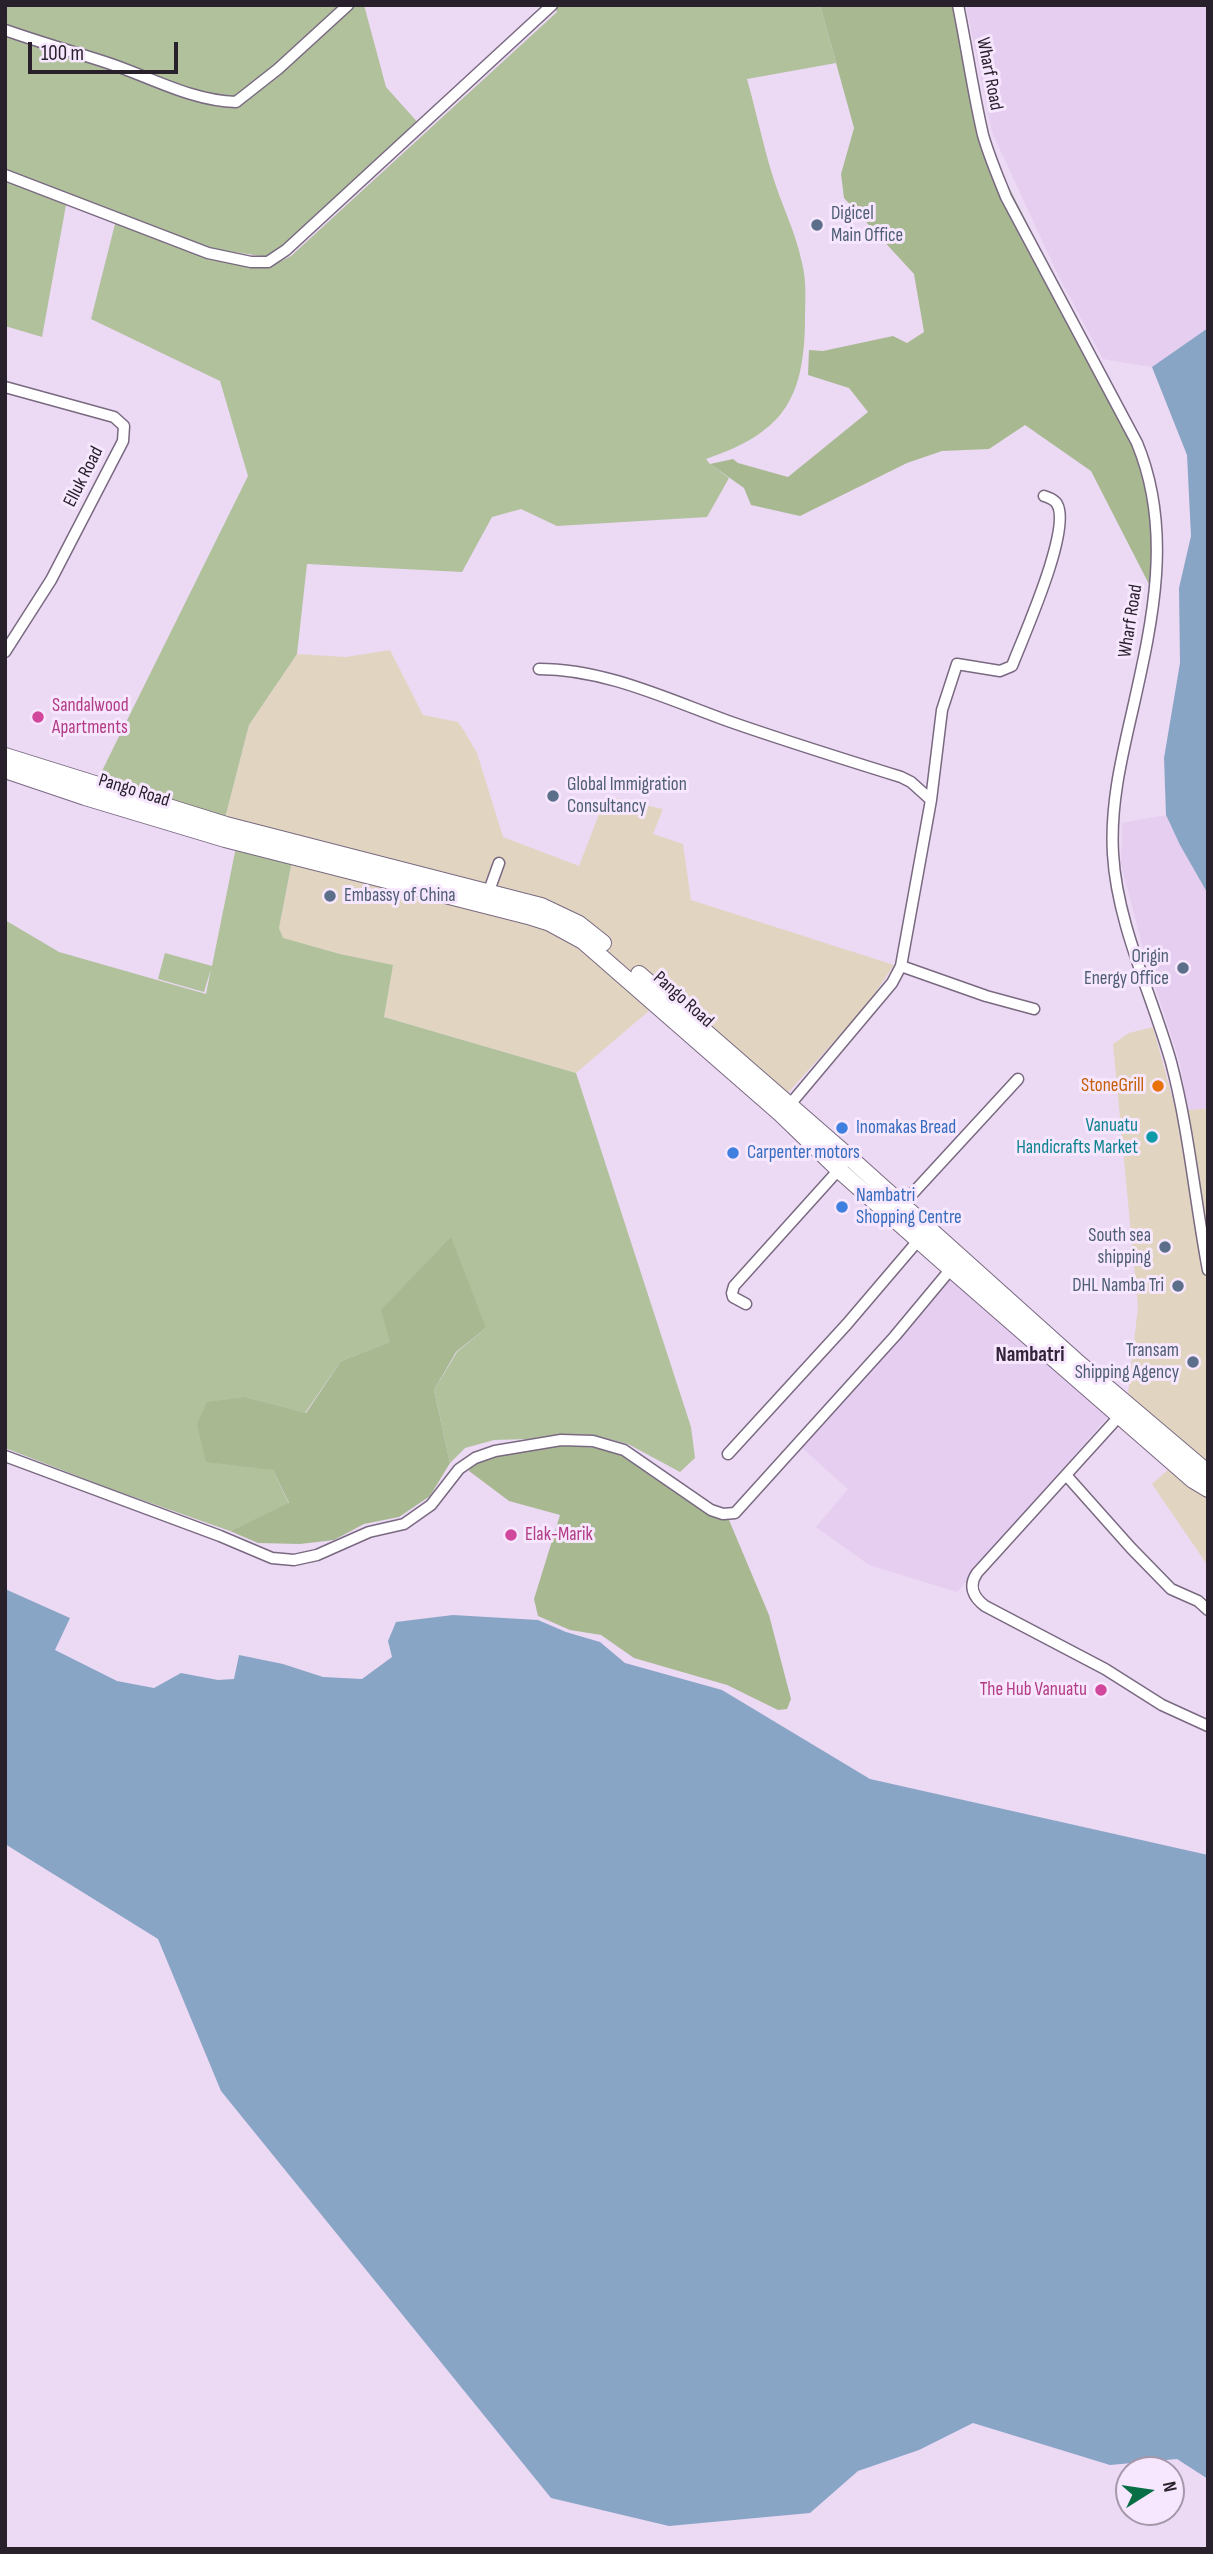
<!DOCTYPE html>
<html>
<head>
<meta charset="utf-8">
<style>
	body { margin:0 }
	#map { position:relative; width:1213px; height:2554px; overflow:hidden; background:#ecd9f4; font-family:"Sofia Sans Condensed",sans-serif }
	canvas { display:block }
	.frame { position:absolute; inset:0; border:7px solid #28212c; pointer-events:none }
	.north { position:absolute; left:1115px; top:2456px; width:70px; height:70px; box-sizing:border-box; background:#f7e7fe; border:2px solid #a498aa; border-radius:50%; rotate:78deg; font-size:19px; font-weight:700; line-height:28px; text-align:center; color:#28212c }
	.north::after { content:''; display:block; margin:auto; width:24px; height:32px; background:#076e45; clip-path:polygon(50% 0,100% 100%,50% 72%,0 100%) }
	.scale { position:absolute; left:28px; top:42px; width:150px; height:32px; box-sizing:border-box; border:4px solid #28212c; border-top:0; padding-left:9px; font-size:21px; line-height:24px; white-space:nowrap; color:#28212c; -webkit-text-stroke:5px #f7e7fe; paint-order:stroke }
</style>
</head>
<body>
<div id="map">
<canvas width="1213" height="2554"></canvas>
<div class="frame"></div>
<div class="north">N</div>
<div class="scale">100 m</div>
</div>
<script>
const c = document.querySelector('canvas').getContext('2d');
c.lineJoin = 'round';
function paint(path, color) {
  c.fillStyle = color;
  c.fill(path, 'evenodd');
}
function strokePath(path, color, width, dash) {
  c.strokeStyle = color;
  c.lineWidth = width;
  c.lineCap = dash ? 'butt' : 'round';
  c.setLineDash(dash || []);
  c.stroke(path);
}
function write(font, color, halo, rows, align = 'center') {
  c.font = font + ' "Sofia Sans Condensed",sans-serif';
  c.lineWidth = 6;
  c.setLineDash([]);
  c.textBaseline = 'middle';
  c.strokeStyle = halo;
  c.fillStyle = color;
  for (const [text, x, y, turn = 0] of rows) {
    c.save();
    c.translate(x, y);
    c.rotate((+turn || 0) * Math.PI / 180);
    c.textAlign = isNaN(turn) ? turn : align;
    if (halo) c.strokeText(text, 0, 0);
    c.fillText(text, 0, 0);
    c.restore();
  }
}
const commercial = new Path2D(`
	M 390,650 L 423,715 L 458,722 L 463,729 L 477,753 L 503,837 L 579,866 L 606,796 L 663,809 L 653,834 L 683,844 L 691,900 L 894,965 L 867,1005 L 785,1096 L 670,993 L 576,1073 L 384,1017 L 392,965 L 340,954 L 283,939 L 279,928 L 292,861 L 223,826 L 249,725 L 297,654 L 346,657 Z
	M 1153,1027 L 1176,1111 L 1208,1108 L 1208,1566 L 1152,1484 L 1189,1451 L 1128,1393 L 1138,1307 L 1113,1044 L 1129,1033 Z`);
const built = new Path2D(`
	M 966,5 L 1208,5 L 1208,328 L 1152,367 L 1103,359 L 1059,277 L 992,132 Z
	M 1166,815 L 1180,845 L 1208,894 L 1208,1108 L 1188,1110 L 1180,1063 L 1144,952 L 1121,864 L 1122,823 Z
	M 970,1257 L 1128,1393 L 957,1592 L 869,1565 L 816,1527 L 848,1489 L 801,1447 Z`);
const green = new Path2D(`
	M 5,5 L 364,5 L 386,87 L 420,125 L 285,246 L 267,257 L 208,248 L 207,259 L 251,267 L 269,267 L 291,256 L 557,12 L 554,5 L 820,5 L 836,63 L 747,79 C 756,111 763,145 773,177 C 782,206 796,233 802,263 C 807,282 805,302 805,321 C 804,401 782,433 706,459 L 710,464 L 729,478 L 707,517 L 557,526 L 521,509 L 492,517 L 462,572 L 307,564 L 297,654 L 249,725 L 223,826 L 93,789 L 248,476 L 220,381 L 91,319 L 118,212 L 68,194 L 42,337 L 5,326 Z
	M 236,847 L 292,861 L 279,928 L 283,938 L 340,954 L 393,965 L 384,1017 L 576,1073 L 691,1427 L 695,1458 L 680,1472 L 628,1444 L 594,1435 L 561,1434 L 528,1439 L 494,1440 L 465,1448 L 450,1463 L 434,1390 L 457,1352 L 486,1328 L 391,1342 L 341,1361 L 305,1413 L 246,1397 L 273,1470 L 289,1504 L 230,1531 L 111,1489 L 5,1448 L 5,920 L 59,952 L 206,994 L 211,969 L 204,992 L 158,979 L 165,953 L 212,966 Z`);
const forest = new Path2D(`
	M 820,5 L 959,5 L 992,154 L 1130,425 L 1154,491 L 1154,594 L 1091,471 L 1025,425 L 989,449 L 942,451 L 907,463 L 800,516 L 751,505 L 744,488 L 710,464 L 733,459 L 738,463 L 788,477 L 868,412 L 849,388 L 808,375 L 809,350 L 823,351 L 893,336 L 907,343 L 924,332 L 914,274 L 844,198 L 841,174 L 854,128 Z
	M 451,1237 L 486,1328 L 456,1352 L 434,1390 L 450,1463 L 430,1496 L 399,1517 L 364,1524 L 334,1540 L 300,1544 L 258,1543 L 230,1531 L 289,1503 L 273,1470 L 206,1462 L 197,1424 L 207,1402 L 246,1397 L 306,1413 L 341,1361 L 390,1342 L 381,1310 Z
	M 562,1446 C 582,1446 602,1447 621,1455 C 659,1473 688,1510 729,1520 L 769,1615 L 791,1699 L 787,1709 L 778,1710 L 727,1685 L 634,1658 L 601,1635 L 570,1630 L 538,1616 L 534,1599 L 560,1515 L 509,1501 L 469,1471 L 473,1461 L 527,1449 Z`);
const water = new Path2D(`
	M 1208,328 L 1208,894 L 1180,845 L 1166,815 L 1164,758 L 1180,663 L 1179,588 L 1191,536 L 1187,455 L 1152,367 Z
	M 5,1589 L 70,1618 L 55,1650 L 117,1681 L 154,1688 L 181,1673 L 218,1680 L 234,1679 L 239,1655 L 283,1664 L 323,1677 L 362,1679 L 392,1657 L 388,1641 L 396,1622 L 453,1615 L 538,1620 L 566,1632 L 600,1642 L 625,1663 L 722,1690 L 870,1779 L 1208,1855 L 1208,2479 L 1177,2459 L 1110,2465 L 973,2423 L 919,2450 L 858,2471 L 810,2513 L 669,2526 L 551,2498 L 221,2091 L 158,1939 L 5,1844 Z`);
const street = new Path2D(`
	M 958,5 C 967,49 973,92 983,135 C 989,156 998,177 1006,197 L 1137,443 C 1173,530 1153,619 1133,708 C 1122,756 1110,804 1113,854 C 1117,924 1152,995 1171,1062 C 1189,1130 1195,1201 1208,1270
	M 5,30 C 39,42 74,52 108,63 C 150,77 192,101 236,102 L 278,69 L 348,5
	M 5,175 L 208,253 L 251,262 L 268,262 L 286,250 L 552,5
	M 5,387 L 114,417 L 124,426 L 123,441 L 51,580 L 5,652
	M 539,669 C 605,669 667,699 728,721 C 785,741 843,759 901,777 L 911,782 L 931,800
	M 486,899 L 499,863
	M 901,966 L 986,996 L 1034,1009
	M 787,1108 L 892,983 L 901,966 L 931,800 L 942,710 L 957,664 L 1000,671 L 1012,666 C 1023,637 1072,529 1057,504 C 1055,500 1048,497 1044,496
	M 902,1205 L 1018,1079
	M 746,1304 L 733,1297 L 732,1293 L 734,1286 L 843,1165
	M 1123,1412 L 977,1573 C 968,1586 973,1597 985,1606 L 1105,1669 L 1162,1705 L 1208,1726
	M 728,1454 L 847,1324 L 922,1236
	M 5,1456 L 220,1536 L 272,1558 L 294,1560 L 317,1555 L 369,1532 L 404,1524 L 431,1505 L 459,1469 L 475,1458 L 495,1451 L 561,1440 L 593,1441 L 624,1450 L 711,1510 L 723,1514 L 735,1513 L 895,1336 L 955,1264
	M 1066,1475 L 1131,1548 L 1171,1589 L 1198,1601 L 1208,1610`);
const secondary = new Path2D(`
	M 5,756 L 226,825 L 541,906 L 579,924 L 603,943
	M 5,770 L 85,797 L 225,839 L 528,916 L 550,923 L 583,941 L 781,1114 L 839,1170 L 951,1269 L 1193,1480 L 1208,1489
	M 639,974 L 849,1157 L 1076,1361 L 1208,1473`);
const markers = [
	[817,225,7,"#5c6f8a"],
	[38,717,7,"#d1479c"],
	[553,796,7,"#5c6f8a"],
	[330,896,7,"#5c6f8a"],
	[1183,968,7,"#5c6f8a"],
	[1158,1086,7,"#e8710a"],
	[842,1128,7,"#3f7fe0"],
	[1152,1137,7,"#0f9aa8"],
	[733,1153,7,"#3f7fe0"],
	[842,1207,7,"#3f7fe0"],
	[1165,1247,7,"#5c6f8a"],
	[1178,1286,7,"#5c6f8a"],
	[1193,1362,7,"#5c6f8a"],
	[511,1535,7,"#d1479c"],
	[1101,1690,7,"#d1479c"]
];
const streetNames = [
	["Wharf Road",989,74,79],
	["Elluk Road",84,477,-63],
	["Wharf Road",1131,621,-81],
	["Pango Road",134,791,17],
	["Pango Road",683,1000,42]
];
const serviceNames = [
	["Digicel",831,214,"left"],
	["Main Office",831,236,"left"],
	["Global Immigration",567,785,"left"],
	["Consultancy",567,807,"left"],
	["Embassy of China",344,896,"left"],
	["Origin",1169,957],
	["Energy Office",1169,979],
	["South sea",1151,1236],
	["shipping",1151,1258],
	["DHL Namba Tri",1164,1286],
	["Transam",1179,1351],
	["Shipping Agency",1179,1373]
];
const hotelNames = [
	["Sandalwood",52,706],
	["Apartments",52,728],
	["Elak-Marik",525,1535],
	["The Hub Vanuatu",1087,1690,"right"]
];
const foodNames = [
	["StoneGrill",1144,1086]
];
const cultureNames = [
	["Vanuatu",1138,1126],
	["Handicrafts Market",1138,1148]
];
const shopNames = [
	["Inomakas Bread",856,1128],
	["Carpenter motors",747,1153],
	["Nambatri",856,1196],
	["Shopping Centre",856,1218]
];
const neighbourhoodNames = [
	["Nambatri",1030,1356]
];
paint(commercial, '#e1d5c1');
paint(built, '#e5cef0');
paint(green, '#b0c19c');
paint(forest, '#a8b992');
paint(water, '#89a5c6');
strokePath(street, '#796981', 13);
strokePath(secondary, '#796981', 18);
strokePath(street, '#fff', 10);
strokePath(secondary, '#fff', 16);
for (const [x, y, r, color] of markers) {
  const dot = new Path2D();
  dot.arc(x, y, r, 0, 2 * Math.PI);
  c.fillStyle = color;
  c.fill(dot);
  strokePath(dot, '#f7e7fe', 2.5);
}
write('19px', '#28212c', '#f7e7fe', streetNames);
write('19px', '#4e5e75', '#f7e7fe', serviceNames, 'right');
write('19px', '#b23c85', '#f7e7fe', hotelNames, 'left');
write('19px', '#c56008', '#f7e7fe', foodNames, 'right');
write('19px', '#0d838f', '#f7e7fe', cultureNames, 'right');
write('19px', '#366cbe', '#f7e7fe', shopNames, 'left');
write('bold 21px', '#322439', '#f7e7fe', neighbourhoodNames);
</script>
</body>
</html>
